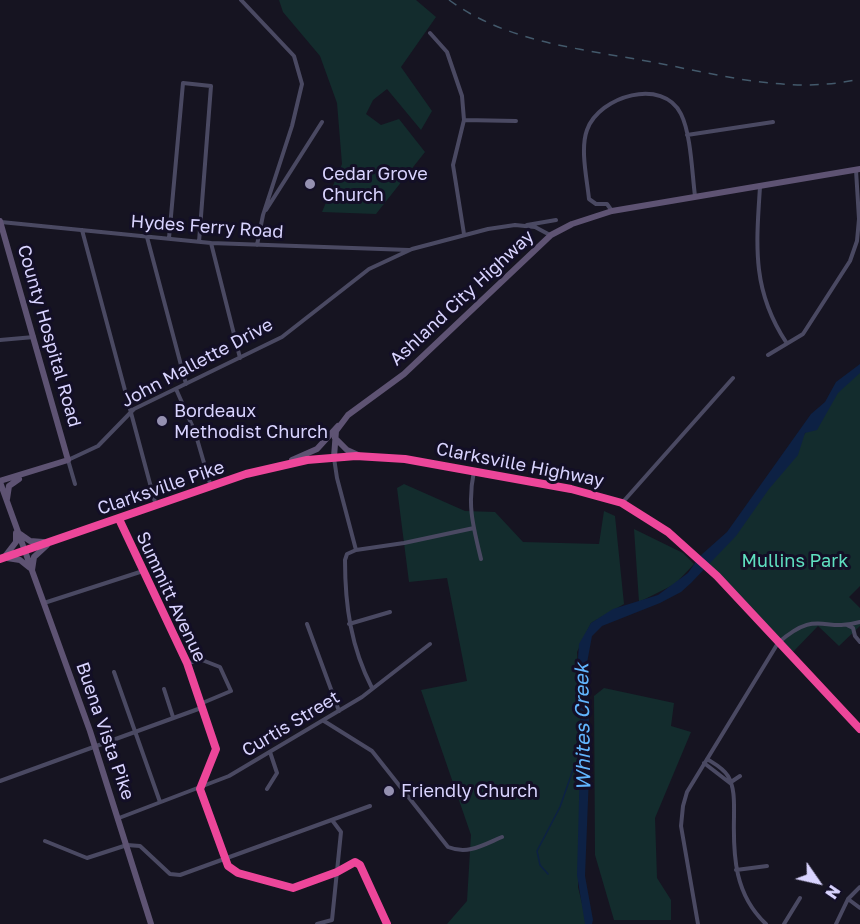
<!DOCTYPE html>
<html>
<head>
<meta charset="utf-8">
<style>
	body { margin:0 }
	#map { position:relative; width:860px; height:924px; overflow:hidden; background:#161421; font-family:"Golos Text",sans-serif }
	canvas { display:block }
	.north { position:absolute; left:788px; top:852px; width:60px; height:60px; -webkit-text-stroke:4px #130f26; paint-order:stroke; rotate:124deg; font-size:16px; font-weight:700; line-height:24px; text-align:center; color:#d9d4ff }
	.north::after { content:''; display:block; margin:auto; width:21px; height:27px; background:#d9d4ff; clip-path:polygon(50% 0,100% 100%,50% 72%,0 100%) }
</style>
</head>
<body>
<div id="map">
<canvas width="860" height="924"></canvas>
<div class="north">N</div>
</div>
<script>
const c = document.querySelector('canvas').getContext('2d');
c.lineJoin = 'round';
function paint(path, color) {
  c.fillStyle = color;
  c.fill(path, 'evenodd');
}
function strokePath(path, color, width, dash) {
  c.strokeStyle = color;
  c.lineWidth = width;
  c.lineCap = dash ? 'butt' : 'round';
  c.setLineDash(dash || []);
  c.stroke(path);
}
function write(font, color, halo, rows, align = 'center') {
  c.font = font + ' "Golos Text",sans-serif';
  c.lineWidth = 6;
  c.setLineDash([]);
  c.textBaseline = 'middle';
  c.strokeStyle = halo;
  c.fillStyle = color;
  for (const [text, x, y, turn = 0] of rows) {
    c.save();
    c.translate(x, y);
    c.rotate((+turn || 0) * Math.PI / 180);
    c.textAlign = isNaN(turn) ? turn : align;
    if (halo) c.strokeText(text, 0, 0);
    c.fillText(text, 0, 0);
    c.restore();
  }
}
const green = new Path2D(`
	M 279,0 L 416,0 L 436,17 L 401,67 L 432,111 L 421,130 L 387,89 L 373,100 L 366,114 L 381,125 L 399,119 L 425,152 L 376,214 L 322,212 L 342,164 L 337,103 L 320,56 L 283,12 Z
	M 860,370 L 860,586 L 849,597 L 860,608 L 860,626 L 839,646 L 818,626 L 792,653 L 705,564 L 842,385 Z
	M 404,484 L 465,511 L 495,512 L 523,542 L 599,544 L 604,511 L 615,516 L 624,604 L 591,623 L 577,652 L 581,726 L 578,887 L 587,924 L 447,924 L 467,901 L 471,835 L 421,690 L 467,681 L 447,578 L 409,582 L 397,488 Z
	M 634,529 L 683,553 L 694,564 L 675,584 L 639,602 Z
	M 604,688 L 674,703 L 671,726 L 691,732 L 655,818 L 657,878 L 671,900 L 671,920 L 614,920 L 595,855 L 594,696 Z`);
const water = new Path2D(`
	M 860,364 L 860,373 L 838,393 L 817,430 L 805,433 L 798,455 L 769,489 L 736,536 L 691,583 L 681,592 L 660,603 L 602,626 L 592,636 L 587,663 L 590,750 L 585,876 L 593,920 L 592,924 L 585,924 L 577,875 L 581,726 L 577,674 L 579,644 L 591,623 L 613,609 L 658,595 L 688,573 L 700,556 L 727,532 L 811,414 L 825,402 L 836,382 Z`);
const stream = new Path2D(`
	M 548,874 L 540,865 L 537,851 L 560,807 L 574,767 L 581,761`);
const minor = new Path2D(`
	M 241,0 L 294,56 L 302,84 L 292,126 L 263,215 L 257,245
	M 430,33 L 447,52 L 462,96 L 464,120 L 453,165 L 464,234
	M 464,120 L 516,121
	M 687,135 L 773,122
	M 760,187 C 756,247 752,290 786,342
	M 266,210 L 322,122
	M 612,211 L 607,204 L 596,204 L 589,199 C 587,179 580,149 587,130 C 599,96 663,77 681,114 C 691,134 692,173 695,196
	M 1,222 L 211,243 L 409,250
	M 527,225 L 556,220
	M 82,230 L 156,506
	M 147,237 L 186,384
	M 169,238 L 183,83 L 211,86 L 199,242
	M 211,243 L 240,358
	M 0,340 L 34,337
	M 768,355 L 803,334 L 850,261 L 857,241 L 859,219 L 856,170
	M 176,389 L 195,432 L 211,487
	M 334,458 L 337,478 L 356,550 L 347,554 L 345,560 C 345,606 351,647 372,688
	M 474,471 C 467,505 473,526 481,559
	M 75,484 L 68,460 L 98,446 L 134,409 L 282,337 L 369,269 L 412,249 L 488,229 L 515,225 L 535,227 L 550,235
	M 622,503 L 733,378
	M 119,519 L 187,663 L 216,749 L 200,789 L 228,866 L 238,873 L 293,888 L 337,872 L 355,862 L 360,865 L 387,924
	M 356,550 L 404,543 L 474,528
	M 44,603 L 143,571
	M 307,624 L 339,711
	M 349,624 L 390,612
	M 847,625 L 853,628 L 855,636 L 860,642
	M 187,663 L 202,660 L 220,667 L 231,691 L 200,704
	M 114,672 L 160,802
	M 164,689 L 173,717
	M 324,721 L 372,751 L 448,847 C 468,855 483,845 502,837
	M 707,759 C 715,764 723,768 728,776 C 735,788 734,803 734,817 C 733,857 735,895 766,924
	M 704,763 L 730,783
	M 0,781 L 201,708
	M 731,782 L 740,776
	M 267,789 L 277,773 L 270,752
	M 119,818 L 229,776 L 362,697 L 430,644
	M 45,841 L 87,858 L 127,845 L 140,846 L 170,874 L 180,875 L 370,806
	M 736,870 L 767,866
	M 848,899 L 860,908
	M 317,924 L 332,920 L 341,832 L 332,820
	M 698,924 L 681,826 L 683,806 L 687,792 L 778,643 C 818,608 822,633 860,622
	M 784,924 L 800,898
	M 836,924 L 848,899 L 860,887`);
const major = new Path2D(`
	M 0,221 L 68,460 L 0,481
	M 335,438 L 347,450 L 358,455
	M 334,457 L 336,431 L 348,415 L 404,374 L 551,235 L 572,224 L 612,211 L 860,169
	M 292,460 L 317,449 L 338,426
	M 0,482 L 90,731 L 151,924
	M 7,499 L 9,486 L 19,479
	M 20,534 L 30,541 L 43,542
	M 6,555 L 16,542 L 16,533
	M 7,558 L 20,560 L 30,568
	M 0,559 L 246,474 L 307,460 L 356,456 L 405,459 L 571,489 L 622,503 L 668,532 L 717,576 L 860,729
	M 32,570 L 34,557 L 47,545`);
const rail = new Path2D(`
	M 449,0 C 508,43 583,49 652,62 C 721,75 790,95 860,79`);
const cycleway = new Path2D(`
	M 119,519 L 187,663 L 216,749 L 200,789 L 228,866 L 238,873 L 293,888 L 337,872 L 355,862 L 360,865 L 387,924
	M 0,559 L 246,474 L 307,460 L 356,456 L 405,459 L 571,489 L 622,503 L 668,532 L 717,576 L 860,729`);
const markers = [
	[310,184,6,"#9591b1"],
	[162,421,6,"#9591b1"],
	[389,791,6,"#9591b1"]
];
const poiNames = [
	["Cedar Grove",322,174],
	["Church",322,195],
	["Bordeaux",174,411],
	["Methodist Church",174,432],
	["Friendly Church",401,791]
];
const streetNames = [
	["Hydes Ferry Road",207,227,4],
	["Ashland City Highway",462,298,-43],
	["County Hospital Road",49,336,74],
	["John Mallette Drive",197,363,-28],
	["Clarksville Highway",520,465,11],
	["Clarksville Pike",161,488,-19],
	["Summitt Avenue",171,597,65],
	["Curtis Street",291,724,-31],
	["Buena Vista Pike",105,731,71]
];
const parkNames = [
	["Mullins Park",795,561]
];
const waterNames = [
	["Whites Creek",583,727,-91]
];
paint(green, '#132c2d');
paint(water, '#0d2144');
strokePath(stream, '#0d2144', 1.5);
strokePath(minor, '#4a4962', 4);
strokePath(major, '#5e5373', 6);
strokePath(rail, '#43596b', 1.5, [9, 8]);
strokePath(cycleway, '#ed469a', 8);
for (const [x, y, r, color] of markers) {
  const dot = new Path2D();
  dot.arc(x, y, r, 0, 2 * Math.PI);
  c.fillStyle = color;
  c.fill(dot);
  strokePath(dot, '#130f26', 2);
}
write('18px', '#d9d4ff', '#130f26', poiNames, 'left');
write('18px', '#d9d4ff', '#130f26', streetNames);
write('18px', '#5fe0c0', '#130f26', parkNames);
write('italic 20px', '#62b6ff', '#130f26', waterNames);
</script>
</body>
</html>
